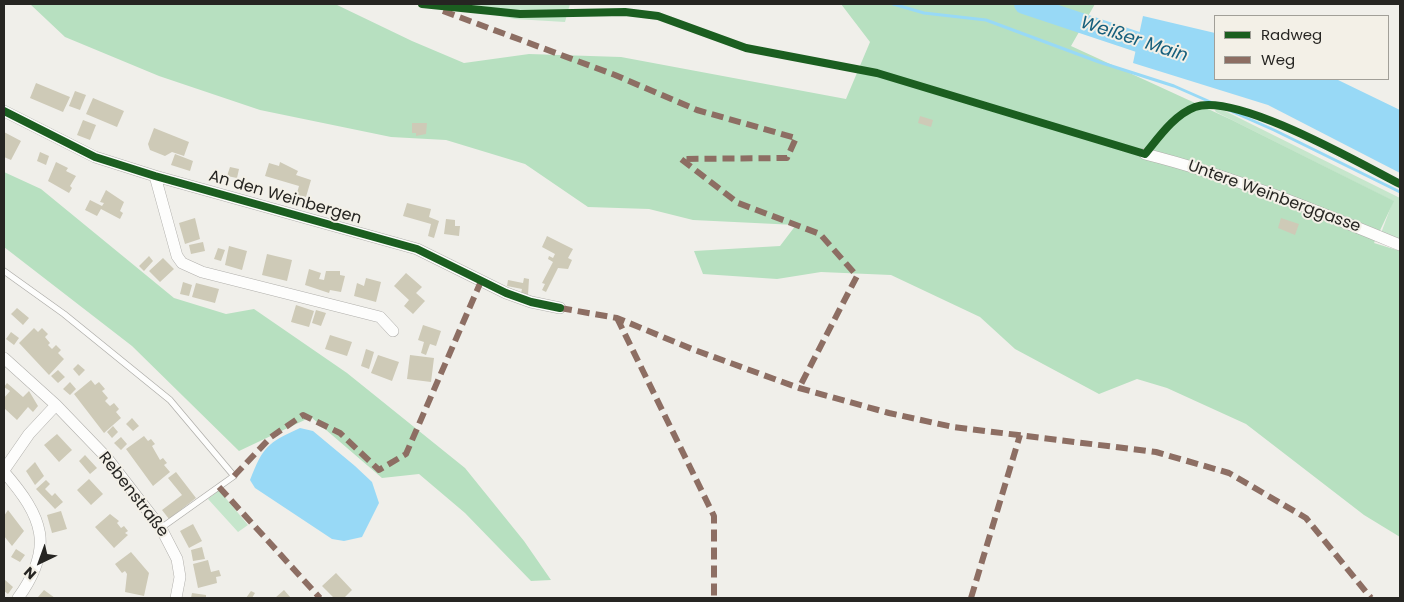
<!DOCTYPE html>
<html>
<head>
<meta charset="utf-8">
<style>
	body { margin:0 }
	#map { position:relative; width:1404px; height:602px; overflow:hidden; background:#f0efea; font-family:Poppins,sans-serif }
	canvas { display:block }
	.frame { position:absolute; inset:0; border:5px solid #262522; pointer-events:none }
	.legend { position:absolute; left:1214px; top:15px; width:175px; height:65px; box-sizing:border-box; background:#f3f0e7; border:1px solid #a19f98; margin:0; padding:6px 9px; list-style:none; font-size:15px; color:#262522 }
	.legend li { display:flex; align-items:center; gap:10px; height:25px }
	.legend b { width:25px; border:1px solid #a19f98 }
	.north { position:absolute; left:15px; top:537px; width:50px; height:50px; -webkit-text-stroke:4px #f3f0e7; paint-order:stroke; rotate:222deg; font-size:14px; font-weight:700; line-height:20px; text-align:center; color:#262522 }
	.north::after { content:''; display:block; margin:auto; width:18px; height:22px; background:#262522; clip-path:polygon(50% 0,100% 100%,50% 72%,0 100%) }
</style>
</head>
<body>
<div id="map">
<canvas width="1404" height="602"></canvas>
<div class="frame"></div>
<ul class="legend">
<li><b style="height:6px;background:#1b5e20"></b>Radweg</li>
<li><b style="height:6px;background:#8d6e63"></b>Weg</li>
</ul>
<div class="north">N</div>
</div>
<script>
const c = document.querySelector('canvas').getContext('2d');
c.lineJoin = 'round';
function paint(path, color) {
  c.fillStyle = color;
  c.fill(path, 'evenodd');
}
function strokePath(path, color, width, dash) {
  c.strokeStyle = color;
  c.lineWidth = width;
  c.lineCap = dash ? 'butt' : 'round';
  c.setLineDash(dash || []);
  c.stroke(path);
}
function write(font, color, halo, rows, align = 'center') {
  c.font = font + ' Poppins,sans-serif';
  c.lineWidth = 4;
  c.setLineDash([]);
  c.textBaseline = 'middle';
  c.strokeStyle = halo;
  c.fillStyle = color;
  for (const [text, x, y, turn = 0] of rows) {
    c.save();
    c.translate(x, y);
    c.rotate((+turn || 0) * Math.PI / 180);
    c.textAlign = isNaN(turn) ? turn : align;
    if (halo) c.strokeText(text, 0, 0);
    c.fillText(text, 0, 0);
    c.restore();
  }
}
const green = new Path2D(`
	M 441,4 L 570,4 L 565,22 L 515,19 Z
	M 1211,104 L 1400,198 L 1400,244 L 1380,236 L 1393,201 L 1216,112 Z
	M 219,490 L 248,525 L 238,532 L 208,499 Z`);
const forest = new Path2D(`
	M 30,4 L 335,4 L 412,41 L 464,63 L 529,54 L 621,57 L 846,99 L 870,42 L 841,4 L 1095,4 L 1071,46 L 1232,120 L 1394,201 L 1374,243 L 1400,251 L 1400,537 L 1364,515 L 1246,424 L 1167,388 L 1137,379 L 1099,394 L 1015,349 L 980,317 L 891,275 L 821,272 L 777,279 L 703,274 L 694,251 L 780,246 L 796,225 L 693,220 L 649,209 L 588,207 L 525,164 L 446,140 L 391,137 L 260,110 L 159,76 L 65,37 Z
	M 4,172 L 41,189 L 174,298 L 226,314 L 254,309 L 347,373 L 465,468 L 524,541 L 551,580 L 531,581 L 465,513 L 419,474 L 382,478 L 311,417 L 239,451 L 132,346 L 4,247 Z`);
const water = new Path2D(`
	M 1143,16 L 1215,33 L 1215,79 L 1336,79 L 1400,110 L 1400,173 L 1268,105 L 1133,63 Z
	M 300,428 L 313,431 L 355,466 L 372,482 L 379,503 L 362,537 L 344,541 L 332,539 L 255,488 L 250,480 C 263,447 267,443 300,428 Z`);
const stream = new Path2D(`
	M 893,4 L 924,13 L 986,20 L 1099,62 L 1174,86 L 1274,130 L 1400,192`);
const river = new Path2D(`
	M 1024,4 L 1162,50`);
const building = new Path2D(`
	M 36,83 L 70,97 L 63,112 L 30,98 Z
	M 75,91 L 86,95 L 80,110 L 69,106 Z
	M 93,98 L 124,111 L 117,127 L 86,114 Z
	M 920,116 L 933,120 L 931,127 L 918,123 Z
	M 83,120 L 96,125 L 90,140 L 77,135 Z
	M 412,123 L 427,123 L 426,134 L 416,136 L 416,133 L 412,133 Z
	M 154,128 L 189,142 L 184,156 L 172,152 L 165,156 L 150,150 L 148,144 Z
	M 4,132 L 21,141 L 11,160 L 4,157 Z
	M 40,152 L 49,156 L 46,165 L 37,161 Z
	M 175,154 L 193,161 L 190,171 L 171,165 Z
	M 56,162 L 68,168 L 66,171 L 76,176 L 70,186 L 72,188 L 69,193 L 48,181 Z
	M 280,162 L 298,171 L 296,175 L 311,180 L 306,197 L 303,196 L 301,202 L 295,200 L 299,186 L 265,176 L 269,163 L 279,166 Z
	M 230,167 L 239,169 L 237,178 L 227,176 Z
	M 106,190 L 124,202 L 120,211 L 123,213 L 120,219 L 101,209 L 97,216 L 85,210 L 90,200 L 102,206 L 104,203 L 100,202 Z
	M 407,203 L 431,209 L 429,217 L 439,221 L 434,238 L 428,236 L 431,224 L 403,216 Z
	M 195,218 L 200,239 L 185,244 L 179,223 Z
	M 1281,218 L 1299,224 L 1295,235 L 1278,228 Z
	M 446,219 L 455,220 L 455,226 L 460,226 L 459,236 L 444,234 Z
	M 547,236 L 573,249 L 568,258 L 572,260 L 568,269 L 558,268 L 546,292 L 542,290 L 545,284 L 542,283 L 553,262 L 548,259 L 549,256 L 553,258 L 555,254 L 542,247 Z
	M 203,242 L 205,251 L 191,254 L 189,245 Z
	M 229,246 L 247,251 L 242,270 L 225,265 Z
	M 218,248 L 225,250 L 221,261 L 214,259 Z
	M 267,254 L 292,260 L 287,281 L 262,275 Z
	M 149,256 L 153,261 L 144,271 L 139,266 Z
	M 163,258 L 174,269 L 160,282 L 149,271 Z
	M 309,269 L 321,273 L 319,279 L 324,280 L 326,271 L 340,271 L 340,275 L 345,276 L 341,292 L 330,290 L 329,293 L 305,285 Z
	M 406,273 L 422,287 L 416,293 L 425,301 L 413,314 L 404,306 L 409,300 L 394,286 Z
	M 366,278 L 381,282 L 376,302 L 354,296 L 357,283 L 364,286 Z
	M 524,278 L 529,279 L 528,295 L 521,293 L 522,289 L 507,286 L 508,280 L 523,283 Z
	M 183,282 L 192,285 L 189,296 L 180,294 Z
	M 196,283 L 219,289 L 215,303 L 192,297 Z
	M 296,305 L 314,311 L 309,327 L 291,322 Z
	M 17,308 L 29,318 L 23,325 L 11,314 Z
	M 316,310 L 326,313 L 321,326 L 312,323 Z
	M 423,325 L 441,331 L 436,346 L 430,344 L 426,355 L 421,353 L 424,342 L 418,340 Z
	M 34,328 L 38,332 L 42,328 L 48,334 L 45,337 L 50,343 L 48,345 L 52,349 L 56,345 L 61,350 L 58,353 L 64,359 L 49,375 L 19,343 Z
	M 11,332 L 19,338 L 14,345 L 6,339 Z
	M 330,335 L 352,342 L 347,356 L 325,349 Z
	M 366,349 L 374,352 L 369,369 L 361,366 Z
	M 378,355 L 399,362 L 392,381 L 371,373 Z
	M 410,355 L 434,358 L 431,382 L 407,379 Z
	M 78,364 L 85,370 L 79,376 L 73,369 Z
	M 58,370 L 65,377 L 58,383 L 51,376 Z
	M 91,380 L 95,385 L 99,382 L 105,389 L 102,391 L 108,398 L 105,401 L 110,406 L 114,403 L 119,409 L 116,412 L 121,418 L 104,433 L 74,394 Z
	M 70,382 L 76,389 L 70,395 L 63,389 Z
	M 7,383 L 23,397 L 29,391 L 38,406 L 33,412 L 28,407 L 17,420 L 4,408 L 4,398 L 10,391 L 4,387 Z
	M 132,418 L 139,426 L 133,431 L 126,424 Z
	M 113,426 L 118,432 L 112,438 L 107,432 Z
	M 57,434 L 72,450 L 59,462 L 44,445 Z
	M 144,436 L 148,441 L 151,439 L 155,444 L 152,446 L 160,460 L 163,458 L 167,463 L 164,465 L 170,472 L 153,486 L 126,449 Z
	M 121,437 L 127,444 L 121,450 L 114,443 Z
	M 85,455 L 97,468 L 90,474 L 79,461 Z
	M 35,462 L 44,476 L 35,485 L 26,471 Z
	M 176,472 L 196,498 L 169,519 L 162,510 L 182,495 L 168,478 Z
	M 89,479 L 103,494 L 91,505 L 77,490 Z
	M 46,480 L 50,484 L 45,489 L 52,496 L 55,493 L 63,502 L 55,509 L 36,489 Z
	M 8,510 L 24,531 L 12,546 L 4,536 L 4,516 Z
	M 61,511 L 67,529 L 52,533 L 47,515 Z
	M 110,514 L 119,521 L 117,523 L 121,528 L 124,526 L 128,531 L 125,533 L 128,535 L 114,548 L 95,527 Z
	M 193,524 L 202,541 L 189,548 L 180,531 Z
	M 202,547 L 205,559 L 193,561 L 191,550 Z
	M 16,549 L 25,555 L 20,562 L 11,557 Z
	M 131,552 L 149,573 L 144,596 L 125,592 L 127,574 L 125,571 L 122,573 L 115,564 Z
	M 208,560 L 211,572 L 219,570 L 221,576 L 216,577 L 217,583 L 198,588 L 193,564 Z
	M 336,573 L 352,590 L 344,598 L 334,598 L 322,586 Z
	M 4,579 L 13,587 L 8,594 L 4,591 Z
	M 44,590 L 55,598 L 40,598 L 38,597 Z
	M 284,590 L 291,598 L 275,598 Z
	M 251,591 L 255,593 L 252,598 L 246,598 Z
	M 192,593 L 206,595 L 206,598 L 191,598 Z`);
const lane = new Path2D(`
	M 4,271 L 64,314 L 170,400 L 234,476 L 161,528`);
const street = new Path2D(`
	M 4,111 L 95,157 L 155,176 L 417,249 L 506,293 L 531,302 L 560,308
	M 1145,154 C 1233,176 1317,211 1400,245
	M 155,176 L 177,256 L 182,263 L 202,272 L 380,317 L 393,331
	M 4,358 L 56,405 L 107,458 L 161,528 L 177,559 L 180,577 L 176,598
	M 4,470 L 29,434 L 56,405
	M 4,472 C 43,517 55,547 18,598`);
const quiet = new Path2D(`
	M 443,11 L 615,75 L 697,110 L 796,138 L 787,158 L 681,159 L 738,203 L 820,234 L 857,276 L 799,388
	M 560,308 L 617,318 L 692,349 L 799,388 L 889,413 L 953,427 L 1156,452 L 1229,473 L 1306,518 L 1371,598
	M 617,318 L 714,516 L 714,598
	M 234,476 L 271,437 L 303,415 L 340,433 L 379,470 L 406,454 L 482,279
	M 219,487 L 320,598
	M 971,598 L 1020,435`);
const cycleway = new Path2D(`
	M 422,4 L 520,14 L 625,12 L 658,16 L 746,48 L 877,73 L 1145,154 C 1159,137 1174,115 1195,107 C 1236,92 1361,164 1400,184
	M 4,111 L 95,157 L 155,176 L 417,249 L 506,293 L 531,302 L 560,308`);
const streetNames = [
	["Untere Weinberggasse",1274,197,20],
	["An den Weinbergen",285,198,16],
	["Rebenstraße",133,495,52]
];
const waterNames = [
	["Weißer Main",1134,40,18]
];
paint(green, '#c6e6cc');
paint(forest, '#b7e0c0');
paint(water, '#98d9f6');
strokePath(stream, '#98d9f6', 3);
strokePath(river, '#98d9f6', 20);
paint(building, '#cecab7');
strokePath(lane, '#b0afab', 7);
strokePath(street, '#b0afab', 12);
strokePath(lane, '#fdfdfc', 5.5);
strokePath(street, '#fdfdfc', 11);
strokePath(quiet, '#8d6e63', 6, [12, 6]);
strokePath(cycleway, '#1b5e20', 8);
write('16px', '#262522', '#f3f0e7', streetNames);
write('italic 18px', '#165f7c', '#f3f0e7', waterNames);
</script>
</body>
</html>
